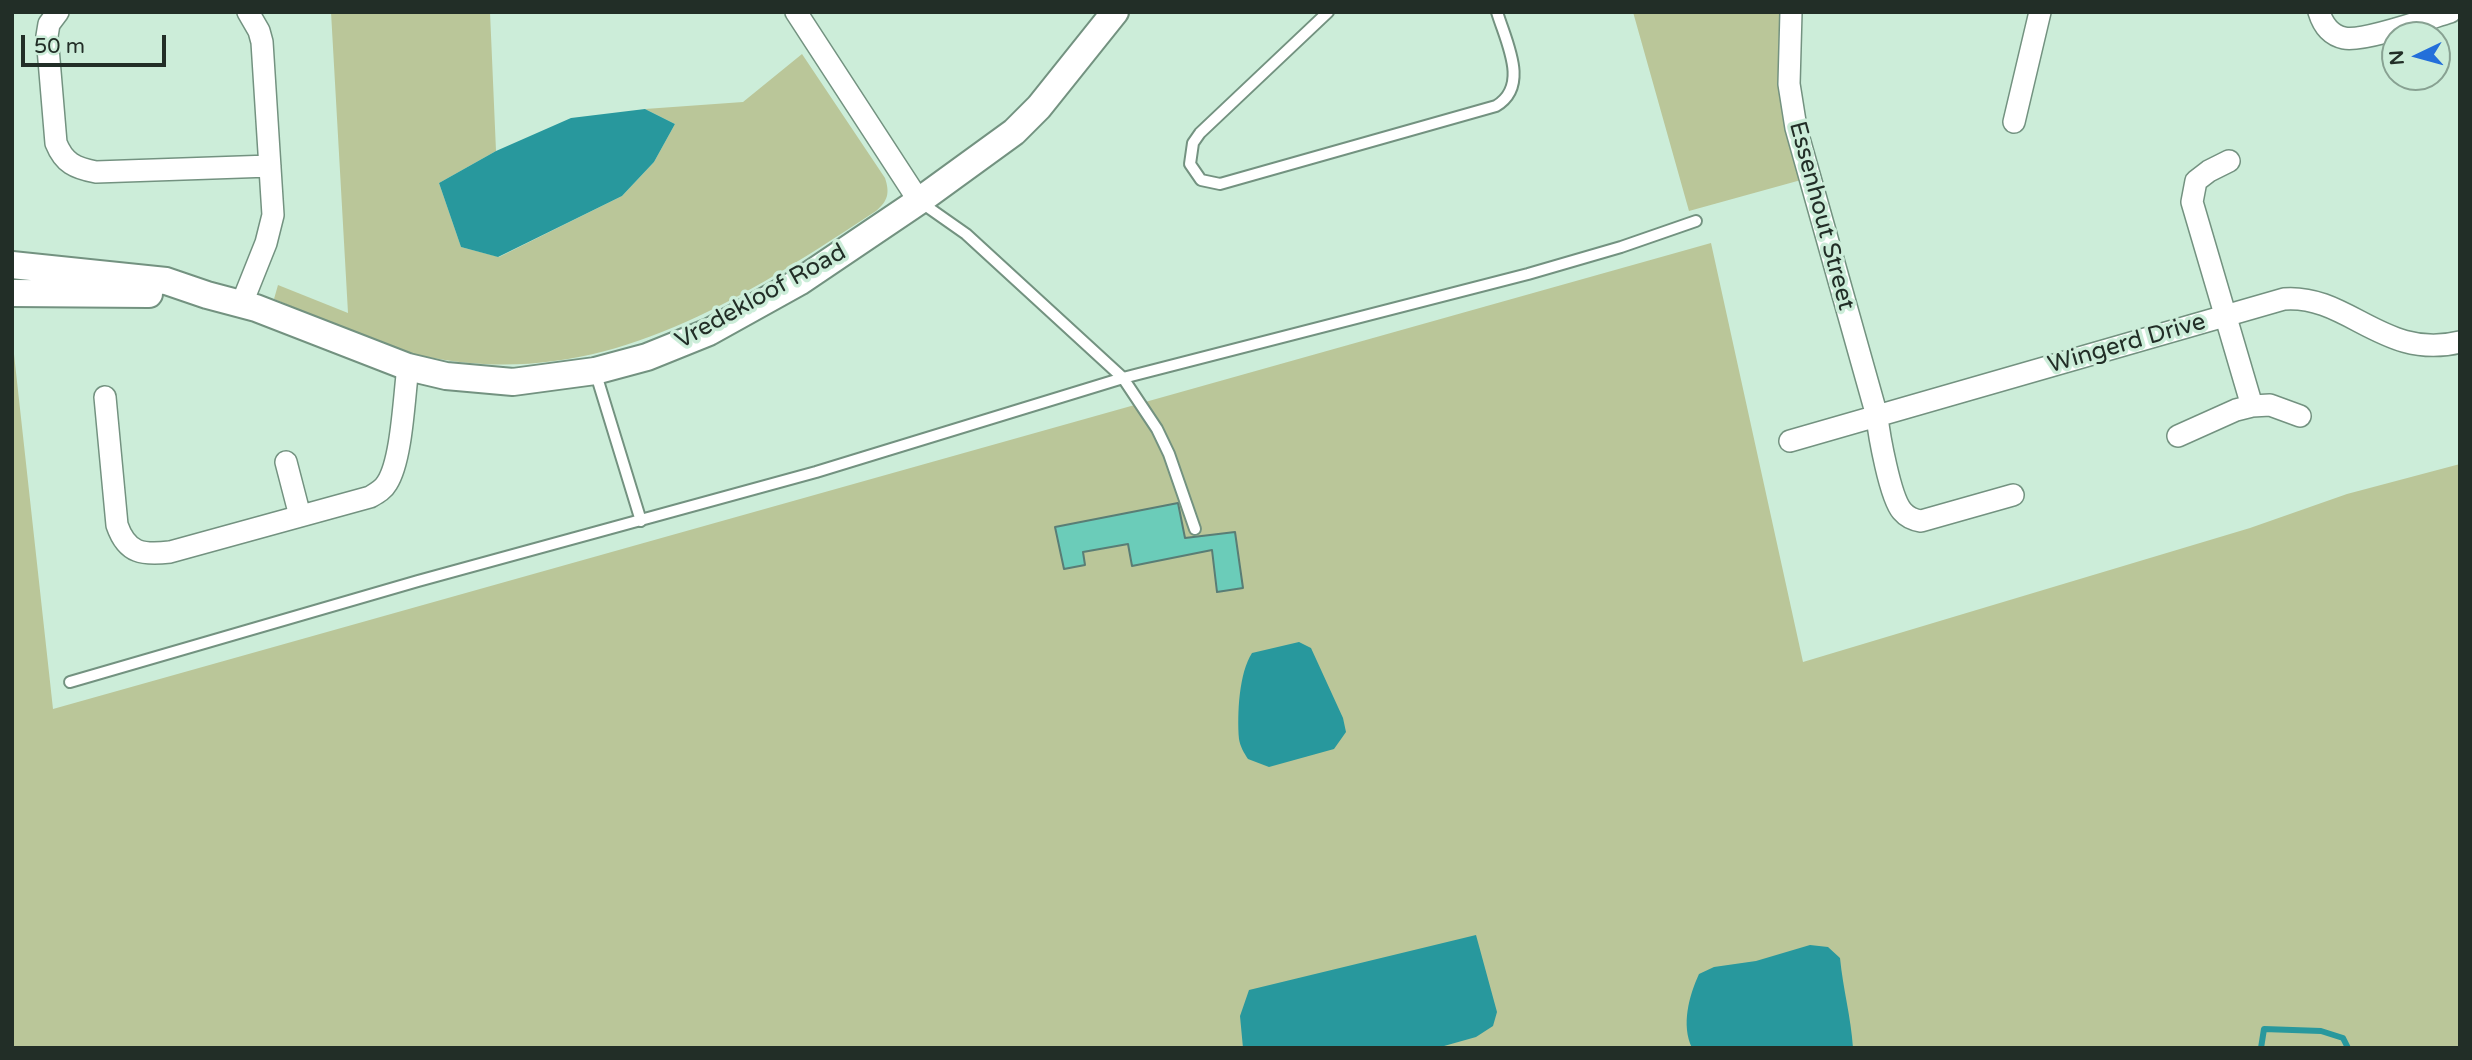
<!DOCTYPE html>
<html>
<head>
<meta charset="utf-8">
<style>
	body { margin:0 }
	#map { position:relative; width:2472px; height:1060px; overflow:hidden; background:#ccedd9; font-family:"Varela Round",sans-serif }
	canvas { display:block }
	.frame { position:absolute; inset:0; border:14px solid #222e27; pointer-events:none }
	.north { position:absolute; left:2381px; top:21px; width:70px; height:70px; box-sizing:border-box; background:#ccedd9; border:2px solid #88a192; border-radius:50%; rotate:265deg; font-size:19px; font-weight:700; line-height:28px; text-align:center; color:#222e27 }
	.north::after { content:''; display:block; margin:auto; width:24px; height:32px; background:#236fda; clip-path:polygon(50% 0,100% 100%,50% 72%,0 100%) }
	.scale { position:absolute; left:21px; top:35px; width:145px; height:32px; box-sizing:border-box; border:4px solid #222e27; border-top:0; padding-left:9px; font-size:21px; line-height:24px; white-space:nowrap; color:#222e27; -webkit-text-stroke:5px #ccedd9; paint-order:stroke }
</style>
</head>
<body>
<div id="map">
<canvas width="2472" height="1060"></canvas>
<div class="frame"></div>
<div class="north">N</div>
<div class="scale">50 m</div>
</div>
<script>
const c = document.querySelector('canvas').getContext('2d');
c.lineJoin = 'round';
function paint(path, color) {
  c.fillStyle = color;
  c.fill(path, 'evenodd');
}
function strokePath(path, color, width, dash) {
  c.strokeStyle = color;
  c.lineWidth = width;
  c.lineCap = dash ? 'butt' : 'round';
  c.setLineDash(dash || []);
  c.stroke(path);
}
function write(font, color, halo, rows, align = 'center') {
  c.font = font + ' "Varela Round",sans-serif';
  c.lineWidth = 7;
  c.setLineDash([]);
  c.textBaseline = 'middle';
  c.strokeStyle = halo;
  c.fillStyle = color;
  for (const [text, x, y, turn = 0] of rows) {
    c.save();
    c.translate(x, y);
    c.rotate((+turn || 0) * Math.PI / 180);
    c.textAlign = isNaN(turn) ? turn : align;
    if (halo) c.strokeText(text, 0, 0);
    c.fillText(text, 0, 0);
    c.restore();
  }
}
const green = new Path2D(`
	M 331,12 L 490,12 L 496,151 L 439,183 L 461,247 L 499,257 L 622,196 L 654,162 L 675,124 L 645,109 L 743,102 L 802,54 L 885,178 C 890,193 888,201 876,211 C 736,303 598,393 423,356 C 372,345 322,319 274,299 L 278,285 L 348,313 Z
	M 1633,12 L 1782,12 L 1801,180 L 1689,211 Z
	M 1711,243 L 1803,662 L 2250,528 L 2347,494 L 2460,464 L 2460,1048 L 12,1048 L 12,336 L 53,709 Z`);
const water = new Path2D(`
	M 645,109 L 675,124 L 654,162 L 622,196 L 498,257 L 461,247 L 439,183 L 496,151 L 571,118 Z
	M 1299,642 L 1311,648 L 1343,718 L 1346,732 L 1334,749 L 1269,767 L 1248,759 C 1244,753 1240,746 1239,739 C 1237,714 1239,673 1252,653 Z
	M 1476,935 L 1497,1012 L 1493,1026 L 1476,1037 L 1437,1048 L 1243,1048 L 1240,1016 L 1249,990 Z
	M 1810,945 L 1828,947 L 1840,958 C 1843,989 1851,1017 1853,1048 L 1692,1048 C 1681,1025 1689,996 1699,974 L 1714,967 L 1756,961 Z`);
const stream = new Path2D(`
	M 2261,1048 L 2264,1029 L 2321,1031 L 2343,1038 L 2348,1048`);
const building = new Path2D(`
	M 1178,503 L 1185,538 L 1235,532 L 1243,588 L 1217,592 L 1212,550 L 1132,566 L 1128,544 L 1083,552 L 1085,565 L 1064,569 L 1055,527 Z`);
const service = new Path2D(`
	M 1328,12 L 1200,133 L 1193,143 L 1190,164 L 1201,180 L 1220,184 L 1496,106 C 1530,86 1506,42 1497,12
	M 919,201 L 966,234 L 1123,378 L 1157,429 L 1169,454 L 1195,529
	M 595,371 L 641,521
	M 70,682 L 418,581 L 816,472 L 1123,378 L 1528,274 L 1621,247 L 1696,221`);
const minor = new Path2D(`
	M 58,12 L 49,24 L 47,36 L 56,143 C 64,163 75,168 96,172 L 270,166
	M 796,12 L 919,201
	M 1791,12 L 1789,84 L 1796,128 L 1877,416 C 1879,435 1890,497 1902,511 C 1907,517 1914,520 1921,521 L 2013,495
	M 2319,12 C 2323,25 2330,35 2344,38 C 2364,42 2427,19 2450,12
	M 2014,122 L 2040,12
	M 242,303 L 266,243 L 273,215 L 262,42 L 259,31 L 248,12
	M 105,397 L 117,525 C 127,554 143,555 170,552 L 370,497 C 377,493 383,490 387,483 C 402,460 404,396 408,367
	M 2252,406 L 2270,405 L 2300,416
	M 2178,436 L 2236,410 L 2252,406 L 2192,202 L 2196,181 L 2209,171 L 2229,161
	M 1790,441 L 2284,299 C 2348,294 2384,361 2460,342
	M 286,462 L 300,516`);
const tertiary = new Path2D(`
	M 12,265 L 166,281 L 207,295 L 256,308 L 408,367 L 446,376 L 513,382 L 595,371 L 647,357 L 709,332 L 799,282 L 919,201 L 1014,132 L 1039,107 L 1115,12
	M 12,293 L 149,294`);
const streetNames = [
	["Essenhout Street",1821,216,75],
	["Vredekloof Road",761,297,-29],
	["Wingerd Drive",2127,344,-16]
];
paint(green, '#bac699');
paint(water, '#28989d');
strokePath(stream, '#28989d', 6);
paint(building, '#6bccb9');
strokePath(building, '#597d75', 2);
strokePath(service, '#739280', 14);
strokePath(minor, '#739280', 24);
strokePath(tertiary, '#739280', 30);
strokePath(service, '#fff', 10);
strokePath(minor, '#fff', 21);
strokePath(tertiary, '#fff', 26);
write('24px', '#222e27', '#ccedd9', streetNames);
</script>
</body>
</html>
